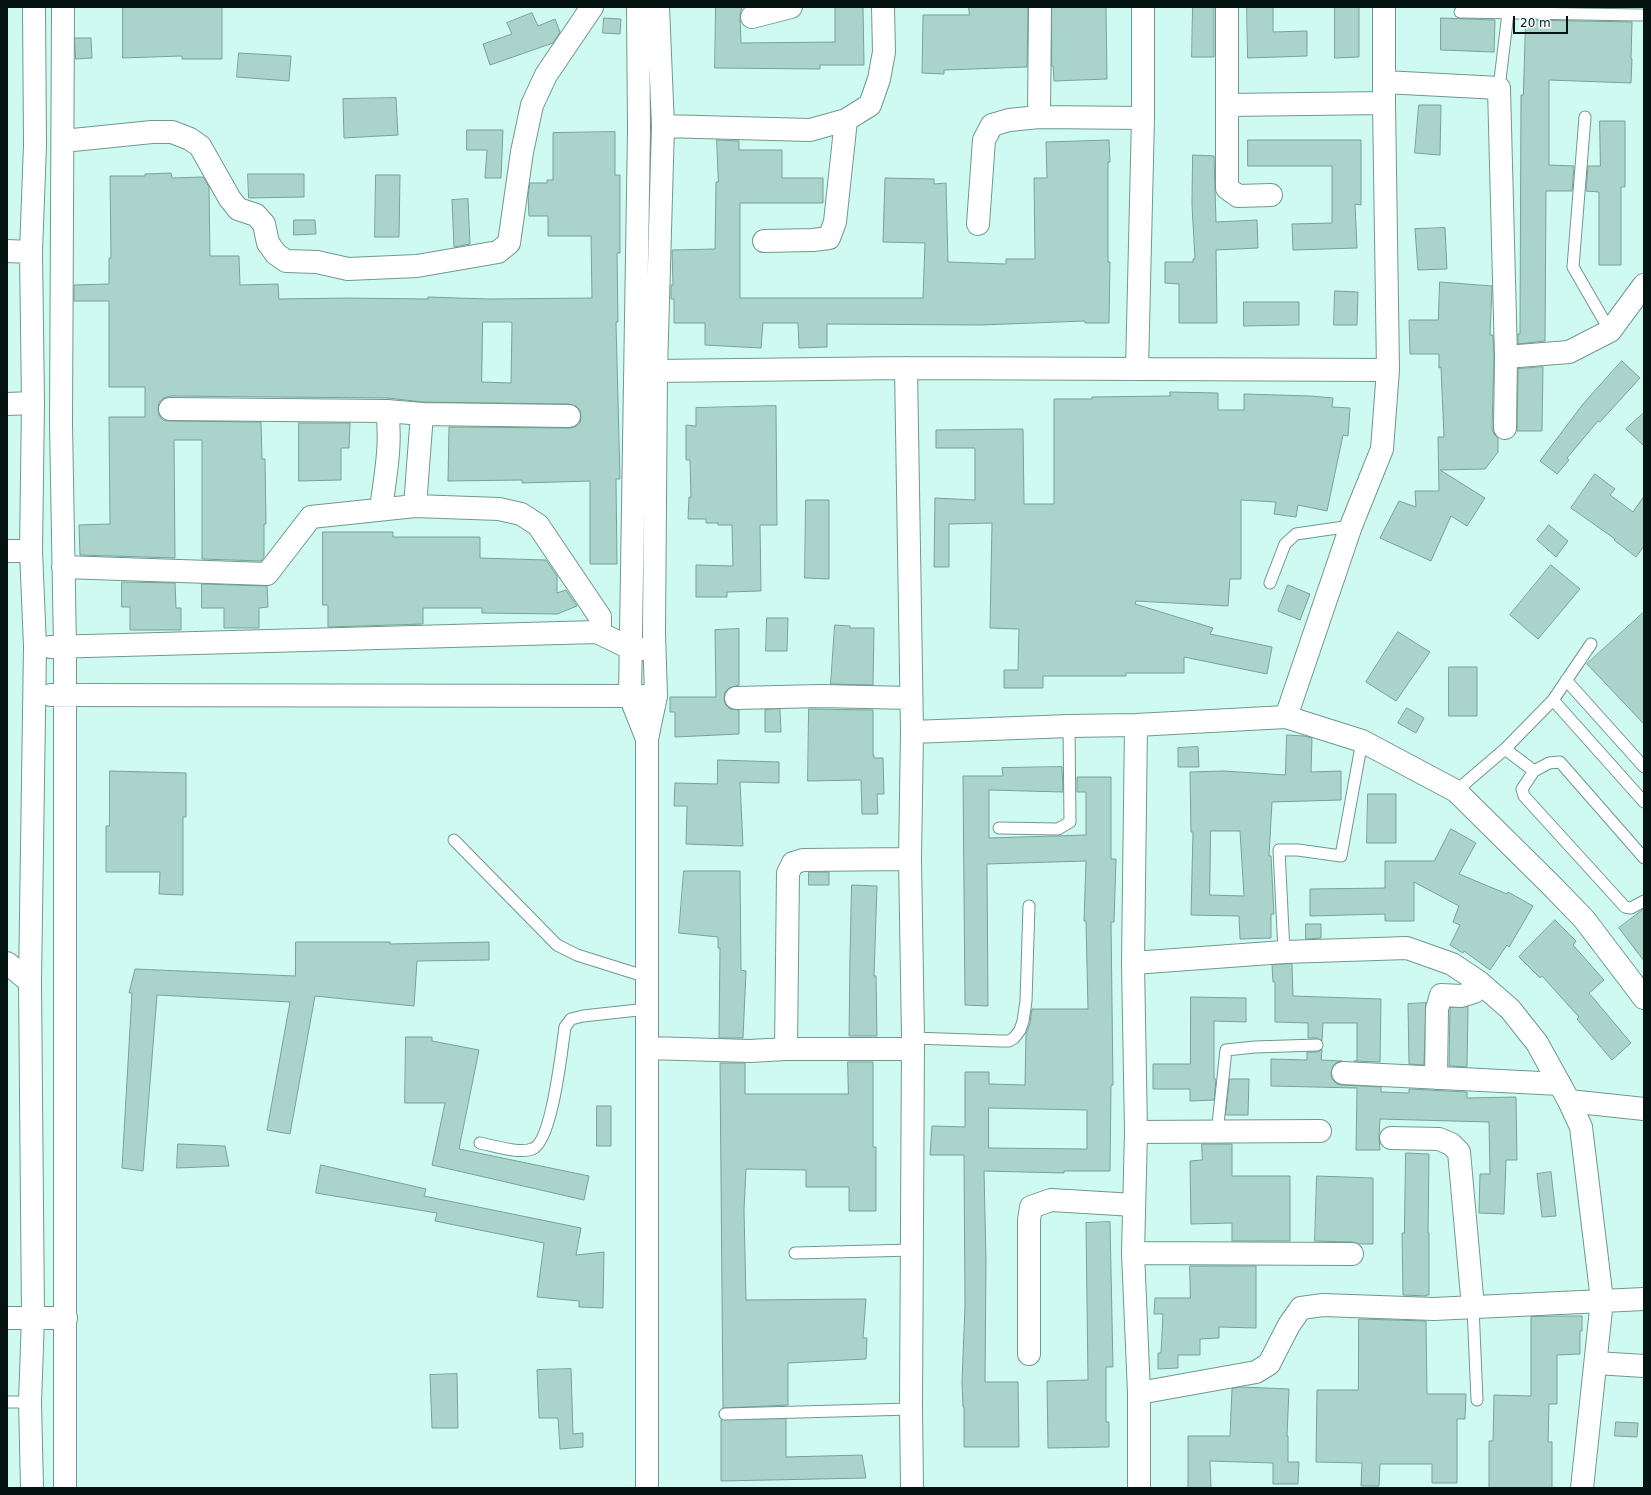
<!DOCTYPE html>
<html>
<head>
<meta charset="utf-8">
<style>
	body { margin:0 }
	#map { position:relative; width:1651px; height:1495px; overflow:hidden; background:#cffaf1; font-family:"DejaVu Sans",sans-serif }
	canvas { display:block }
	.frame { position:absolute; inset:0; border:8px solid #051411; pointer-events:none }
	.scale { position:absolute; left:1513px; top:16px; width:55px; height:18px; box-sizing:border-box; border:2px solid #051411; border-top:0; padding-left:5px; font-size:12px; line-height:14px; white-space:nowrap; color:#051411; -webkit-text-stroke:3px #f6fefd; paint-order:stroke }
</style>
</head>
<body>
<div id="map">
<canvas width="1651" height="1495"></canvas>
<div class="frame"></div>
<div class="scale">20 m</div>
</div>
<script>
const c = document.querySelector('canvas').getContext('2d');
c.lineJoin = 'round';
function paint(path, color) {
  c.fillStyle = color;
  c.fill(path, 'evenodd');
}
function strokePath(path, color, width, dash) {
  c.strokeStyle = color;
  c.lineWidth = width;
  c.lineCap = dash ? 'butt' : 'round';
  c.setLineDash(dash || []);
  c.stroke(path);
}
const building = new Path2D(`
	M 123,7 L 222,7 L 222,59 L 182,59 L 182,56 L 123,58 Z
	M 716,7 L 742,7 L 740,14 L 741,43 L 835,42 L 835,7 L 863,7 L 864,65 L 820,65 L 820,69 L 715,68 Z
	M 969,7 L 1028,7 L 1027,67 L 944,70 L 944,74 L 922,73 L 923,15 L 969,15 Z
	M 1052,7 L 1106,7 L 1107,79 L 1054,81 L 1053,66 L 1052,66 Z
	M 1193,7 L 1214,7 L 1214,57 L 1192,57 Z
	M 1247,7 L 1273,7 L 1273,32 L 1307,31 L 1307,56 L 1248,58 Z
	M 1335,7 L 1359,7 L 1359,57 L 1335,58 Z
	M 532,13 L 538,26 L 555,19 L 560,32 L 553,43 L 490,65 L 483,44 L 512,34 L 507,23 Z
	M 604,18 L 621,19 L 620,34 L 603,33 Z
	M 1441,18 L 1495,20 L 1494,52 L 1441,50 Z
	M 1526,20 L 1632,22 L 1631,58 L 1632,59 L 1631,83 L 1549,80 L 1549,165 L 1574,166 L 1572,191 L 1546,191 L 1545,341 L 1518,344 L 1518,334 L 1520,334 L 1521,95 L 1523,95 Z
	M 75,38 L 91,38 L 92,58 L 76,59 Z
	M 239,53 L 291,56 L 289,81 L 237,77 Z
	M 396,98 L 398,135 L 344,138 L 343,99 Z
	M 1419,105 L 1441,105 L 1440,155 L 1415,153 Z
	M 1600,121 L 1625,121 L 1625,187 L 1621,187 L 1621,265 L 1599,265 L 1599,192 L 1586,191 L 1588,166 L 1600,166 Z
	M 467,130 L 503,130 L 501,178 L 485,178 L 487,150 L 467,150 Z
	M 615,132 L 615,175 L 620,175 L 620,253 L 617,253 L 618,322 L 616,322 L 620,479 L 616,479 L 617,564 L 590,564 L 590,481 L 522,483 L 522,480 L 448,481 L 449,427 L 569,428 L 575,427 L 580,423 L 581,417 L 580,410 L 576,406 L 569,404 L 423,402 L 387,398 L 170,396 L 164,398 L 159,402 L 158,409 L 159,415 L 163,420 L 170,421 L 261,422 L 262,459 L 265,459 L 266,524 L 264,524 L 264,557 L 261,561 L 202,559 L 202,440 L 174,440 L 175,558 L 80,555 L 79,525 L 110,524 L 109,417 L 145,417 L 145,387 L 109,387 L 109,301 L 74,301 L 74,285 L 109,284 L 109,258 L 111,258 L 110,176 L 145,176 L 145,174 L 171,173 L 172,178 L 203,177 L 209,187 L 210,256 L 239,256 L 240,285 L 278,284 L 279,299 L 346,298 L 428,299 L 428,297 L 489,299 L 592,298 L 591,236 L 548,236 L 548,216 L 529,216 L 528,195 L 530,183 L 547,183 L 547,180 L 553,180 L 553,133 ZM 483,322 L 511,322 L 512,323 L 511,383 L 482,382 Z
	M 717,140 L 739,141 L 739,150 L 782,150 L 782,178 L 823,178 L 823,203 L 740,203 L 740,298 L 923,298 L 925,243 L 883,242 L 885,178 L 934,179 L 934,184 L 946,183 L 948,262 L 1006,264 L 1006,259 L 1035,259 L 1034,178 L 1047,178 L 1046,142 L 1109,140 L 1110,162 L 1108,162 L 1108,262 L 1110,262 L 1109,323 L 1085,323 L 1085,321 L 980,325 L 827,324 L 827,347 L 799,348 L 798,323 L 763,323 L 761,348 L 705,345 L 705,323 L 674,323 L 674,299 L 671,299 L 671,285 L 673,285 L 672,250 L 715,249 L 716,182 L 718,182 Z
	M 1248,140 L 1361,140 L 1361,205 L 1355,204 L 1357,248 L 1293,250 L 1292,224 L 1332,223 L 1332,166 L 1248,166 Z
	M 1193,155 L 1214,156 L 1216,222 L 1257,220 L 1258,248 L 1216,250 L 1217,323 L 1179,323 L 1179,284 L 1165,283 L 1165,262 L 1193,262 L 1193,259 L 1195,259 L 1192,205 Z
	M 248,174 L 304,174 L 304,197 L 249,198 Z
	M 376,175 L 400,175 L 399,237 L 375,237 Z
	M 468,199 L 470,244 L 454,247 L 452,200 Z
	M 294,220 L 315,220 L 316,234 L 294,235 Z
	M 1445,228 L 1447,269 L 1418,270 L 1415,229 Z
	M 1440,282 L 1492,286 L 1490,335 L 1493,335 L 1494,357 L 1492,428 L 1494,434 L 1498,438 L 1498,452 L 1485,469 L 1440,470 L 1485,498 L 1467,526 L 1451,516 L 1431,561 L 1380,538 L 1399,501 L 1416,507 L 1415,491 L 1439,491 L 1438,437 L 1444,437 L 1441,367 L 1439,368 L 1439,354 L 1410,354 L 1409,320 L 1438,320 Z
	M 1335,291 L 1358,292 L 1357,325 L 1334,325 Z
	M 1244,302 L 1299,302 L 1299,325 L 1244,326 Z
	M 1622,361 L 1640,378 L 1600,422 L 1598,421 L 1567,458 L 1569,460 L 1557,474 L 1540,461 L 1583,404 Z
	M 1543,367 L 1542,431 L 1517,431 L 1518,369 Z
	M 1170,392 L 1218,393 L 1218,410 L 1244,410 L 1244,394 L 1310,396 L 1333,398 L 1332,407 L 1350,408 L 1348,436 L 1343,435 L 1327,511 L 1298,505 L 1296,517 L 1274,514 L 1276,502 L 1241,500 L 1241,579 L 1230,579 L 1228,606 L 1136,601 L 1135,604 L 1213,628 L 1210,634 L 1272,647 L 1267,674 L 1184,657 L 1184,673 L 1126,673 L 1126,676 L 1043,676 L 1043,688 L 1004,688 L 1004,670 L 1018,670 L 1019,629 L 990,628 L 992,523 L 949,524 L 949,567 L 934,567 L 935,498 L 975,500 L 975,448 L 936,448 L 936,430 L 1023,429 L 1024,504 L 1054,504 L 1054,399 L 1092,399 L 1092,397 L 1170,396 Z
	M 776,406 L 777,525 L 760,525 L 761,591 L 727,592 L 727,597 L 696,597 L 696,565 L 733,566 L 732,525 L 718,525 L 718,523 L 706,523 L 706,519 L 688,519 L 689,497 L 691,497 L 690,460 L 686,460 L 686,425 L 696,426 L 696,408 Z
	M 1644,413 L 1644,446 L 1626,429 Z
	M 299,423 L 350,423 L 349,448 L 341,448 L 341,480 L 299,481 Z
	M 1595,474 L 1615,489 L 1610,495 L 1633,512 L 1644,496 L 1644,546 L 1636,557 L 1614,540 L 1615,539 L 1571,508 Z
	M 806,500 L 829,500 L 829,579 L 805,578 Z
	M 1549,525 L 1568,541 L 1556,557 L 1537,540 Z
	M 323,532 L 393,532 L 393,537 L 480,537 L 480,558 L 546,560 L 557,576 L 557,593 L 566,590 L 577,606 L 557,614 L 482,613 L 482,608 L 423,608 L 423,624 L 328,627 L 328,605 L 323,605 Z
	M 1551,565 L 1580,589 L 1538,639 L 1510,615 Z
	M 122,582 L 175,583 L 176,608 L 181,608 L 181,630 L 130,630 L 130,607 L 122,607 Z
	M 202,584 L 267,586 L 268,607 L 259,608 L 259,628 L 224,628 L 224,608 L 202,608 Z
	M 1288,585 L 1310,594 L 1300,620 L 1278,611 Z
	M 1644,612 L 1644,724 L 1587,664 Z
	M 767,618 L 788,618 L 787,651 L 766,651 Z
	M 835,625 L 850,626 L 850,628 L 874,628 L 873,685 L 831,684 Z
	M 739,629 L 739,685 L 729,688 L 725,692 L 724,698 L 725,704 L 730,709 L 739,710 L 739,734 L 675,737 L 675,712 L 670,712 L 670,697 L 716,697 L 715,630 Z
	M 1398,632 L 1430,652 L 1396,701 L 1366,682 Z
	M 1449,667 L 1477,667 L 1477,716 L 1449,716 Z
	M 1407,708 L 1424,718 L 1416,733 L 1398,723 Z
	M 780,709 L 781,732 L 765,732 L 765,710 Z
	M 809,709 L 873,710 L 873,755 L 874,755 L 874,758 L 883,758 L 884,794 L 877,794 L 878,814 L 862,814 L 861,780 L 808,781 Z
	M 1287,735 L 1304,736 L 1312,738 L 1311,772 L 1341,771 L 1341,800 L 1272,802 L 1269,856 L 1271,856 L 1274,914 L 1271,914 L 1271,938 L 1240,939 L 1239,916 L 1191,915 L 1193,832 L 1191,832 L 1190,772 L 1224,771 L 1285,775 ZM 1211,831 L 1240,831 L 1244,896 L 1210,895 Z
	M 1198,747 L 1199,767 L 1178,767 L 1178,748 Z
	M 718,760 L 779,762 L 779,783 L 740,782 L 743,846 L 686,844 L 687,806 L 674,806 L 675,783 L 717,784 Z
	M 1062,767 L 1063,792 L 989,790 L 989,838 L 1086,835 L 1086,792 L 1077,792 L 1077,777 L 1111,777 L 1111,859 L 1116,859 L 1114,922 L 1111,922 L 1113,1085 L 1111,1085 L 1110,1171 L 1064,1171 L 1064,1173 L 984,1171 L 986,1261 L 985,1382 L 1018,1382 L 1019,1447 L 964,1447 L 964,1407 L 963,1407 L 962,1382 L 965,1306 L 964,1155 L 930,1155 L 932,1126 L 965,1127 L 965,1072 L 989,1072 L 989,1084 L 1025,1085 L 1026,1034 L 1030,1023 L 1032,1009 L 1088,1009 L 1086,921 L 1084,921 L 1086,861 L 987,864 L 988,1006 L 965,1005 L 963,776 L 1003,776 L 1002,768 ZM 989,1108 L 1087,1110 L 1087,1149 L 989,1148 Z
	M 110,771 L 186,773 L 186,817 L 183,817 L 183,895 L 159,894 L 160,872 L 106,872 L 106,826 L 109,826 Z
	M 1368,794 L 1396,794 L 1396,843 L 1367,843 Z
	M 1451,829 L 1476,843 L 1459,874 L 1507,894 L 1508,892 L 1533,906 L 1509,947 L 1507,945 L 1490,970 L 1464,951 L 1463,953 L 1450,945 L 1460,925 L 1453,922 L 1459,906 L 1414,882 L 1414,921 L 1385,921 L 1385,914 L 1310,916 L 1310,889 L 1385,888 L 1385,861 L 1434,861 Z
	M 684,871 L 740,871 L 741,970 L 746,971 L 743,1038 L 719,1038 L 720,948 L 718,948 L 718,937 L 679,933 Z
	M 809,872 L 829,872 L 829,885 L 809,885 Z
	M 852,885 L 877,886 L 874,976 L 876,976 L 877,1036 L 849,1036 L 850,956 Z
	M 1644,909 L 1644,961 L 1619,928 Z
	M 1555,920 L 1576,941 L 1573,945 L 1604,980 L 1589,993 L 1631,1043 L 1612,1060 L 1577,1019 L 1579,1017 L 1542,976 L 1540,978 L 1519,957 Z
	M 1306,924 L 1321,924 L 1321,938 L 1306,939 Z
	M 296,942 L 390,942 L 390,944 L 489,942 L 489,960 L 417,961 L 414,1006 L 315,996 L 290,1134 L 267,1130 L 290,1002 L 157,995 L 143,1171 L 122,1168 L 132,993 L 129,993 L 135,969 L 295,976 Z
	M 1292,964 L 1293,996 L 1381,999 L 1380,1062 L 1354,1061 L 1357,1061 L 1357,1023 L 1323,1023 L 1322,1041 L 1317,1038 L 1308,1038 L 1308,1023 L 1275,1022 L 1275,982 L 1273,982 L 1272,965 Z
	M 1191,997 L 1246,998 L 1246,1022 L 1214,1021 L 1214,1079 L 1216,1079 L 1214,1100 L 1190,1101 L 1190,1089 L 1153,1089 L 1153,1064 L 1190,1064 Z
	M 1426,1003 L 1424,1065 L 1409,1064 L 1408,1004 Z
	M 1468,1007 L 1467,1067 L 1449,1066 L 1450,1008 Z
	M 406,1037 L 432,1037 L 432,1041 L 479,1050 L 459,1149 L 589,1176 L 584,1200 L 432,1165 L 445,1103 L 405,1103 Z
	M 1322,1050 L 1321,1060 L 1342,1061 L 1337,1062 L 1333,1066 L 1331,1073 L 1332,1079 L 1337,1084 L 1342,1085 L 1381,1087 L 1381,1092 L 1409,1093 L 1409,1089 L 1467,1092 L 1467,1098 L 1516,1097 L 1517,1160 L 1506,1160 L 1504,1214 L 1479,1213 L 1480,1174 L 1490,1174 L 1489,1122 L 1380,1119 L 1379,1137 L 1380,1150 L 1356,1150 L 1357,1088 L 1271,1086 L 1271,1059 L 1307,1060 L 1307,1052 L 1317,1052 Z
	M 848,1062 L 873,1062 L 873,1147 L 876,1147 L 876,1211 L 849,1211 L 849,1187 L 806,1187 L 806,1170 L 746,1169 L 744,1210 L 746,1300 L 866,1299 L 863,1338 L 867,1338 L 866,1359 L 788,1363 L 788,1405 L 723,1408 L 720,1063 L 745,1063 L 745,1094 L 848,1094 Z
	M 1230,1079 L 1249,1079 L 1248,1115 L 1226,1115 Z
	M 597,1106 L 611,1106 L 611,1146 L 597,1146 Z
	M 178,1144 L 225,1146 L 229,1166 L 177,1168 Z
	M 1202,1144 L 1232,1144 L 1232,1176 L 1290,1176 L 1290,1241 L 1232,1241 L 1232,1223 L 1191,1224 L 1190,1161 L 1202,1160 Z
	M 1406,1153 L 1429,1154 L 1428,1233 L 1429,1233 L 1429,1295 L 1426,1295 L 1426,1296 L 1403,1295 L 1402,1233 L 1404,1233 Z
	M 321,1165 L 426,1189 L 424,1196 L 581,1228 L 576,1255 L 604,1252 L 603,1308 L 579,1307 L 579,1301 L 537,1297 L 544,1243 L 435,1221 L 437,1213 L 316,1193 Z
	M 1551,1172 L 1556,1216 L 1542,1217 L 1537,1174 Z
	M 1317,1176 L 1373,1178 L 1373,1244 L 1359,1244 L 1352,1242 L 1315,1241 Z
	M 1110,1222 L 1113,1367 L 1106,1367 L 1106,1422 L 1109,1422 L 1109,1447 L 1048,1448 L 1047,1381 L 1088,1380 L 1086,1223 Z
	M 1190,1266 L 1256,1266 L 1256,1328 L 1219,1327 L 1219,1338 L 1200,1339 L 1200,1355 L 1178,1355 L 1178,1368 L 1158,1369 L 1158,1353 L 1161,1353 L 1163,1314 L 1154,1314 L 1155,1298 L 1190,1298 Z
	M 1558,1316 L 1582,1316 L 1582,1331 L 1580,1331 L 1580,1354 L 1557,1355 L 1557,1404 L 1549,1404 L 1548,1442 L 1552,1442 L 1552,1488 L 1489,1488 L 1489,1441 L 1493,1441 L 1494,1395 L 1531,1396 L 1531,1317 Z
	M 1359,1319 L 1426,1321 L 1427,1394 L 1466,1394 L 1465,1419 L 1457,1419 L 1457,1483 L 1432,1483 L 1432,1464 L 1380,1464 L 1379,1486 L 1361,1486 L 1362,1463 L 1316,1462 L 1317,1390 L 1358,1390 Z
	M 571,1369 L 573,1434 L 583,1433 L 583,1447 L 560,1449 L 558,1418 L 539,1418 L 537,1370 Z
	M 457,1374 L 458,1428 L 432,1428 L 430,1375 Z
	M 1241,1387 L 1289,1389 L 1287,1436 L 1288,1436 L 1288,1462 L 1299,1462 L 1298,1484 L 1273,1484 L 1273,1463 L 1210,1461 L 1211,1488 L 1188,1488 L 1188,1436 L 1230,1436 L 1232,1389 Z
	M 786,1419 L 786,1457 L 862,1455 L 866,1478 L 721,1481 L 721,1420 Z
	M 1616,1422 L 1638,1423 L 1637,1437 L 1615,1436 Z`);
const service = new Path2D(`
	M 1460,12 L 1641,15
	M 1499,88 L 1508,13
	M 1585,117 L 1573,267 L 1610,331
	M 1270,583 L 1285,544 L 1296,534 L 1351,526
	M 1566,680 L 1644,767
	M 1553,700 L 1644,802
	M 1505,749 L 1534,771 L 1549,763 L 1560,762 L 1644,858
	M 1534,771 L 1522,789 L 1524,796 L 1625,907 L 1631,908 L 1644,901
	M 1456,791 L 1505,749 L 1553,700 L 1591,644
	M 999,828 L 1058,829 L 1070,822 L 1069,726
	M 454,840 L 557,945 L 577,955 L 647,977
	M 1284,952 L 1279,850 L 1298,850 L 1341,856 L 1362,741
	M 913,1038 L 1000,1041 L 1009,1041 L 1014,1038 L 1020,1030 L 1023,1021 L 1026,1001 L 1029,906
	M 1217,1133 L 1226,1050 L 1255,1047 L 1317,1045
	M 480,1143 C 495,1146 519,1154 532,1149 C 552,1143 562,1048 565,1027 L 571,1019 L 583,1016 L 647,1009
	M 795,1253 L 912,1250
	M 1473,1307 L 1477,1400
	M 7,1402 L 30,1402
	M 725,1414 L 911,1409`);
const minor = new Path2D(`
	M 63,7 L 61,424 L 65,647 L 65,1488
	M 638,7 L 639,130 L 630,696 L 647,739
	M 1227,7 L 1227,188 L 1238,196 L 1271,195
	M 752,17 L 791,7
	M 1384,82 L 1499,88 L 1506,357 L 1505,428
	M 1228,105 L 1384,103
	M 1039,117 L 1040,7
	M 663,126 L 810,130 L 846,120 L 870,105 L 879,79 L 884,52 L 883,7
	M 63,141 L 152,132 L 172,132 L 190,139 L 200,146 L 230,199 L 238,209 L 256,215 L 264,224 L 268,243 L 276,254 L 286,261 L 317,262 L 348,269 L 417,266 L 498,252 L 509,243 L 522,152 L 532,105 L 546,75 L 592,7
	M 978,224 L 984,140 L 992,125 L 1009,120 L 1039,117 L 1143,118
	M 764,241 L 813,240 L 829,238 L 835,222 L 846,120
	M 7,251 L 31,252
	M 1506,357 L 1569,352 L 1610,331 L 1644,285
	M 906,368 L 912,732 L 910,859 L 913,1038 L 911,1409 L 912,1488
	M 1137,369 L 1143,118 L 1143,7
	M 656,371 L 906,368 L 1388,370
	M 7,404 L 33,403
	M 170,409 L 387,411 C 392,443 385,478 381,509
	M 387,411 L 422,414 L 569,416
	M 415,506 L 422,414
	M 7,551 L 31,551
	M 63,567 L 267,574 L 311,517 L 415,506 L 499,509 L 521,514 L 538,525 L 600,617 L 600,628 L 597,632
	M 50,647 L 597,632 L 630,648 L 644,649
	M 51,695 L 645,696
	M 736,698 L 821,696 L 911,698
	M 1286,717 L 1362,741 L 1456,791 L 1551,885 L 1584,919 L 1644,998
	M 1136,725 L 1133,963 L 1136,1132 L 1133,1253 L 1139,1393 L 1139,1488
	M 912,732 L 1069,726 L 1136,725 L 1286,717 L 1351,526 L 1382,449 L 1388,370 L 1384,103 L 1384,7
	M 7,963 L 30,982
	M 1133,963 L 1284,952 L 1407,948 L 1452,964 L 1479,982 L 1510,1009 L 1537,1043 L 1569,1101 L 1581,1127 L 1602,1300 L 1582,1488
	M 648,1048 L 750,1051 L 786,1049 L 913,1049
	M 786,1049 L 788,873 L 793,863 L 803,860 L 910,859
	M 1343,1073 L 1560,1084
	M 1436,1078 L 1437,1009 L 1441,995 L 1461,996 L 1474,992 L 1479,982
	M 1569,1101 L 1644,1109
	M 1136,1132 L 1320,1131
	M 1391,1138 L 1439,1139 L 1451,1144 L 1459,1152 L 1473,1307
	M 1133,1253 L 1352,1254
	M 7,1318 L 66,1318
	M 1029,1354 L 1029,1220 L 1031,1207 L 1051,1200 L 1134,1205
	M 1596,1363 L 1644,1366
	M 1139,1393 L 1256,1372 L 1269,1364 L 1289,1325 L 1301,1308 L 1323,1305 L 1434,1309 L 1644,1299
	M 32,1488 L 30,1402 L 33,1318 L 30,982 L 35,646 L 31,551 L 33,403 L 31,252 L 35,145 L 34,7
	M 647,1488 L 647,739 L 656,696 L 654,633 L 656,371 L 663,126 L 658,7`);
paint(building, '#aad4cb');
strokePath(building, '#79a199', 1);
strokePath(service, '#709890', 13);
strokePath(minor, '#709890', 24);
strokePath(service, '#fff', 11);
strokePath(minor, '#fff', 22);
</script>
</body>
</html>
